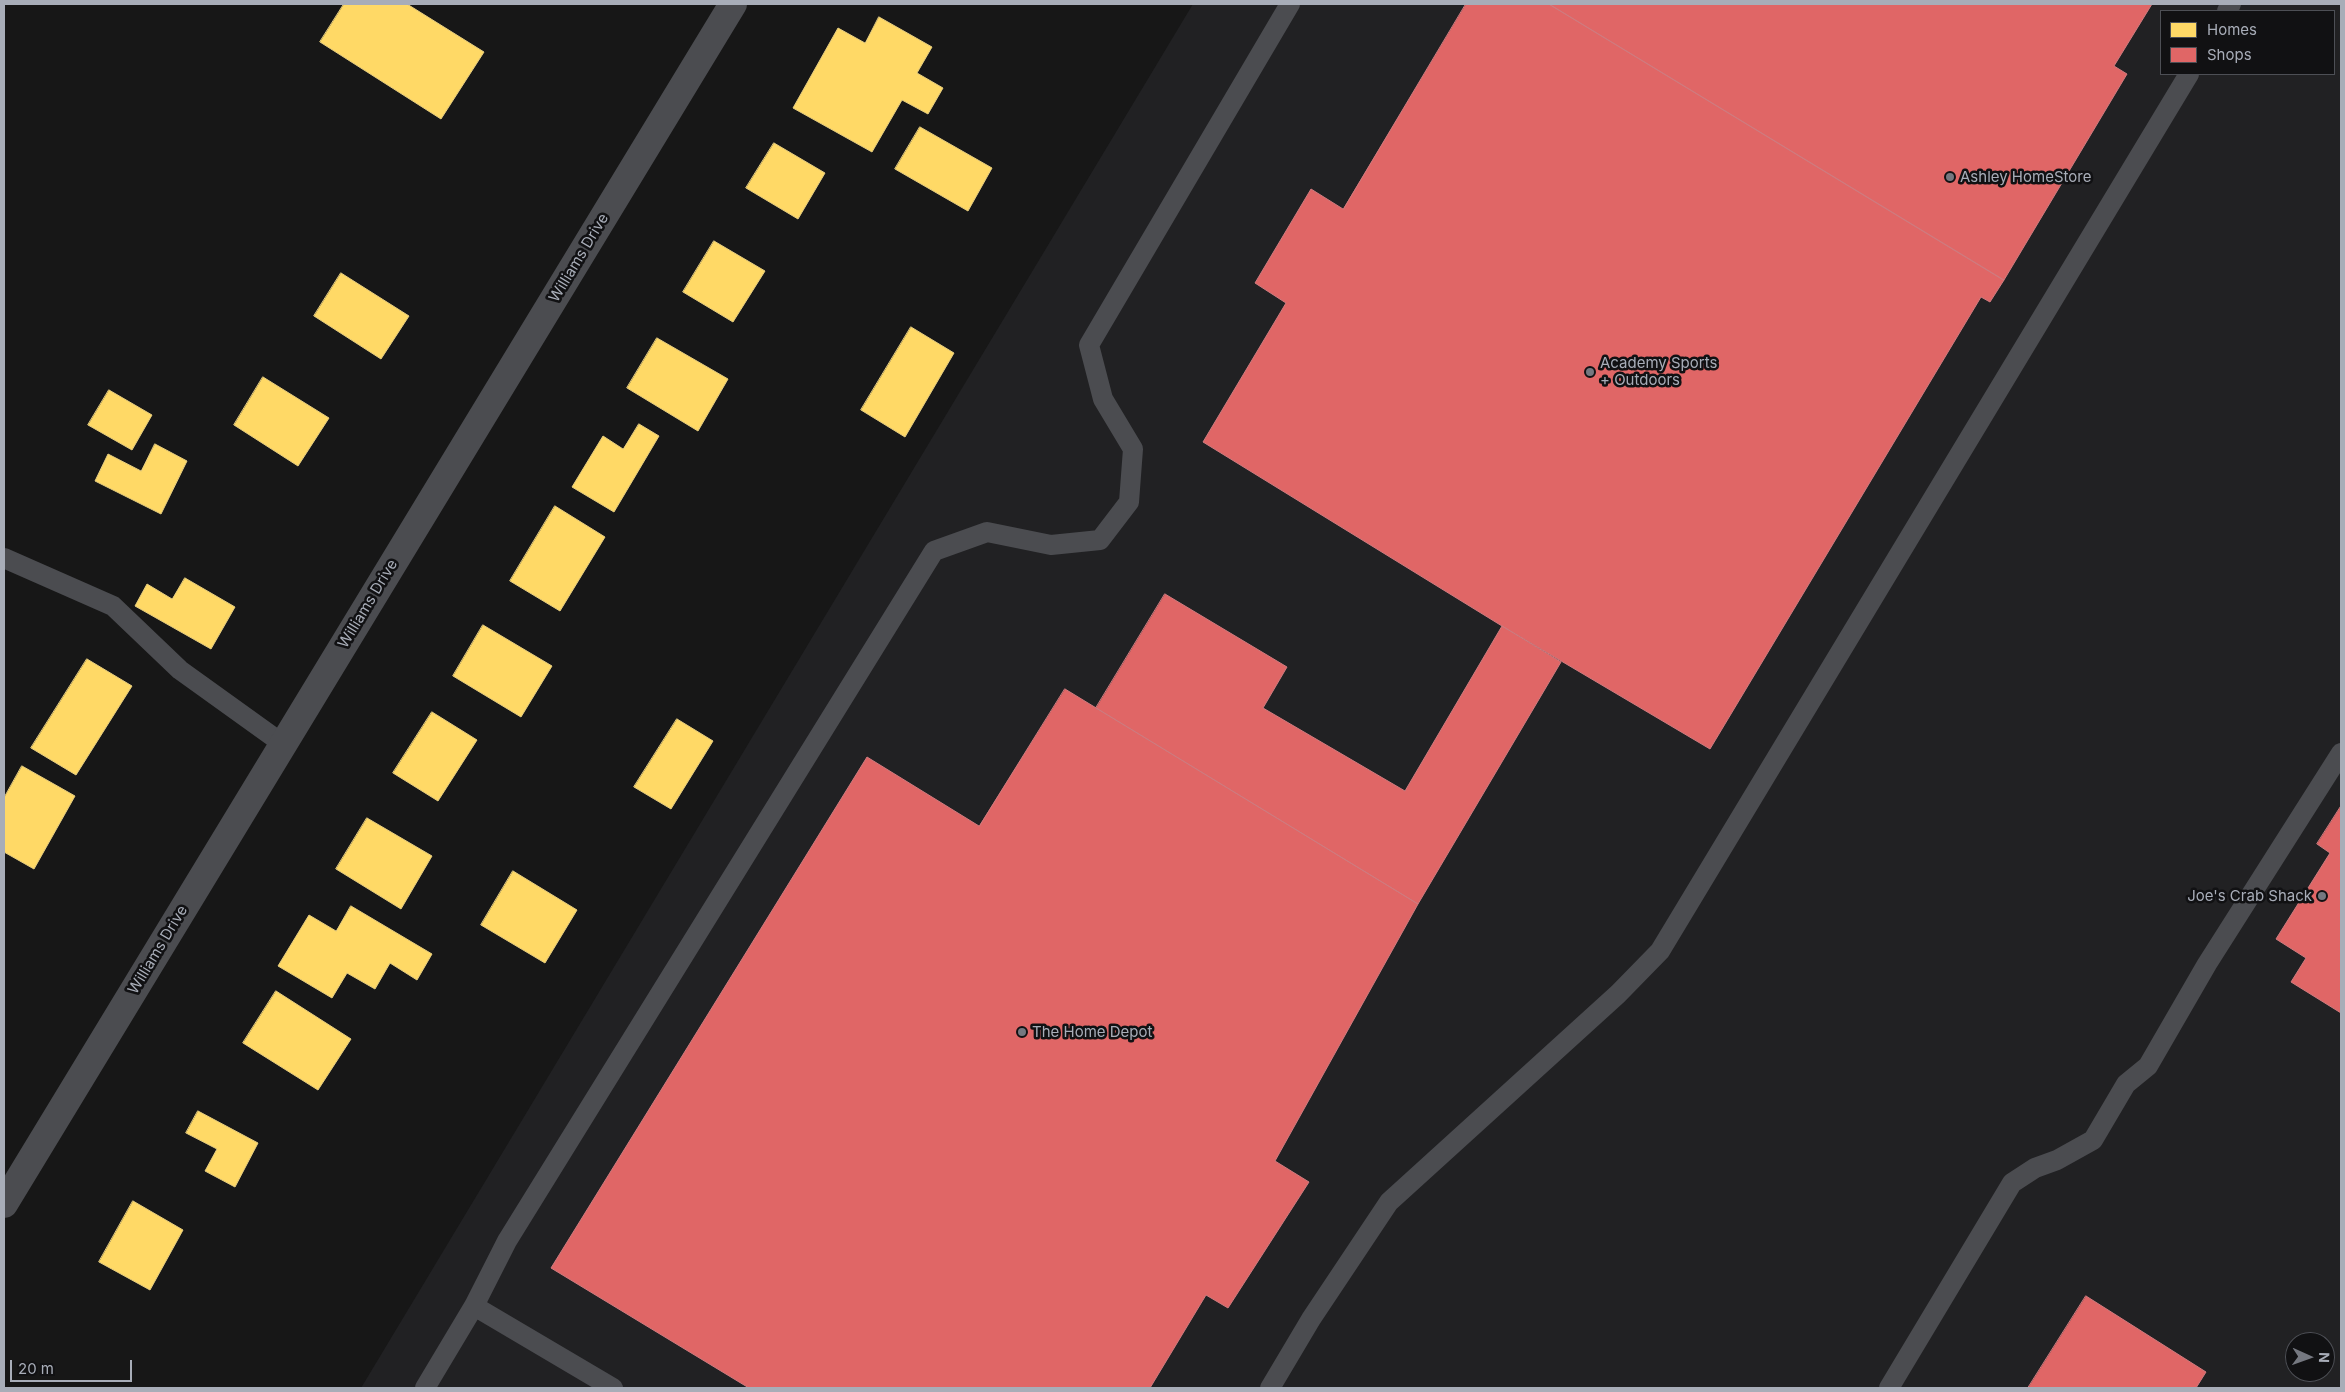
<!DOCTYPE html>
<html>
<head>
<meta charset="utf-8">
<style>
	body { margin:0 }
	#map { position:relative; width:2345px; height:1392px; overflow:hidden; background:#171717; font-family:Inter,sans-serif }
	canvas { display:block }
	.frame { position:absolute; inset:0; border:5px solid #a8adb8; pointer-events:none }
	.legend { position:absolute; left:2160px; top:10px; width:175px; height:65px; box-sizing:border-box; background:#111113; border:1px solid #4d4f55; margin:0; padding:6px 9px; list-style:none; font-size:15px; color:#a8adb8 }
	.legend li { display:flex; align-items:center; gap:10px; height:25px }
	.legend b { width:25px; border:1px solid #4d4f55 }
	.north { position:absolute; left:2285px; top:1332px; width:50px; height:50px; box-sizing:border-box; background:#111113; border:1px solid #4d4f55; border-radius:50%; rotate:92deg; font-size:14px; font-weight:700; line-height:20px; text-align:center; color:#a8adb8 }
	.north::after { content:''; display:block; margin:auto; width:18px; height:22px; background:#757880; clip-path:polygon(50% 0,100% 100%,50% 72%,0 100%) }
	.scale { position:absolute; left:10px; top:1360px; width:122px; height:22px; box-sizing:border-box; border:2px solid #a8adb8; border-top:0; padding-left:6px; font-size:15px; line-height:18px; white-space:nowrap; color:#a8adb8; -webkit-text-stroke:4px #111113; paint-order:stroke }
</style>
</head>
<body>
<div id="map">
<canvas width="2345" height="1392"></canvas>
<div class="frame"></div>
<ul class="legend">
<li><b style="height:14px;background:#ffd966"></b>Homes</li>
<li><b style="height:14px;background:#e06666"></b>Shops</li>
</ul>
<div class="north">N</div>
<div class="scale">20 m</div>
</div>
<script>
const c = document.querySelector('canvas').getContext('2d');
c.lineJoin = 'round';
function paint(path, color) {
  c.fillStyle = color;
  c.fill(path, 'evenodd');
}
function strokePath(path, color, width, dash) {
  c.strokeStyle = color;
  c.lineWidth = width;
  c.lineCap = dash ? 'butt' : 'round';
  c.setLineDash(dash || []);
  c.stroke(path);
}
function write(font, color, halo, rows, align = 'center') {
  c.font = font + ' Inter,sans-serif';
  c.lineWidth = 5;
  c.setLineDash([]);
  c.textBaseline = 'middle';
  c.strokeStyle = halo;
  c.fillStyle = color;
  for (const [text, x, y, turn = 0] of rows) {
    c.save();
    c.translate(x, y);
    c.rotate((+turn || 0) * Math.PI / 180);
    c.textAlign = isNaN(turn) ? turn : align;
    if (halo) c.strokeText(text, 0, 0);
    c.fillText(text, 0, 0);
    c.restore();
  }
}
const built = new Path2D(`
	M 1193,4 L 2341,4 L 2341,1388 L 361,1388 ZM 2161,11 L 2334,11 L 2334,74 L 2161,74 ZM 2295,1342 L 2325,1342 L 2325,1372 L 2295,1372 Z`);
const homes = new Path2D(`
	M 344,4 L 407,4 L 484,52 L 441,119 L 320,42 Z
	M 879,17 L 932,47 L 917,73 L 943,88 L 928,114 L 902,100 L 872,152 L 793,108 L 838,28 L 865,43 Z
	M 920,127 L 992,168 L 968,211 L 895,169 Z
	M 774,143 L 825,173 L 798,219 L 746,188 Z
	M 714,241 L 765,271 L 733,322 L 683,292 Z
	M 341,273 L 409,316 L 381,359 L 314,316 Z
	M 911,327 L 954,353 L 905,437 L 861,410 Z
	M 657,338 L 728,379 L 698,431 L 627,388 Z
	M 263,377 L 329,418 L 298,466 L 234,425 Z
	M 109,390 L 152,415 L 132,450 L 88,425 Z
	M 639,424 L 659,436 L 614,512 L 572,487 L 603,436 L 623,449 Z
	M 155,444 L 187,461 L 161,514 L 95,481 L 108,454 L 141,471 Z
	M 555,506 L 605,537 L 560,611 L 510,581 Z
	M 185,578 L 235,607 L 211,649 L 135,606 L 147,584 L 172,599 Z
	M 483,625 L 552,666 L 521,717 L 453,676 Z
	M 87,659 L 132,686 L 76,775 L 31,748 Z
	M 432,712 L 477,740 L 438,801 L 393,773 Z
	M 677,719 L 713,741 L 671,809 L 634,787 Z
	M 22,766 L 75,796 L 34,869 L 4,852 L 4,798 Z
	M 367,818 L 432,856 L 401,909 L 336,869 Z
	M 513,871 L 577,910 L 545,963 L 481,925 Z
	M 351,906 L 432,954 L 417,980 L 390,963 L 375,989 L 347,973 L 332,998 L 278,966 L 309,915 L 336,931 Z
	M 276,991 L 351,1039 L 318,1090 L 243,1043 Z
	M 198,1111 L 258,1143 L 235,1187 L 205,1171 L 217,1149 L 186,1133 Z
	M 133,1201 L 183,1230 L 150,1290 L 99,1262 Z`);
const shops = new Path2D(`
	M 1466,4 L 1549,4 L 2004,280 L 1990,302 L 1981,297 L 1710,749 L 1502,626 L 1203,442 L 1286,303 L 1255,283 L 1311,189 L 1343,209 Z
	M 1549,4 L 2152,4 L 2114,66 L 2127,74 L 2004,280 Z
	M 1165,594 L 1287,667 L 1263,708 L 1405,791 L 1502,626 L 1561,662 L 1418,904 L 1096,708 Z
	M 1065,689 L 1418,904 L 1275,1161 L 1309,1182 L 1228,1308 L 1206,1295 L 1150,1388 L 749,1388 L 551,1268 L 867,757 L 979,826 Z
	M 2341,806 L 2341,1013 L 2291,982 L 2306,958 L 2276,939 L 2330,853 L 2317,844 Z
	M 2086,1296 L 2206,1372 L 2196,1388 L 2028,1388 Z`);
const service = new Path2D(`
	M 2227,11 L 2231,4
	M 4,558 L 113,606 L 180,670 L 283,744
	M 474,1306 L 613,1388
	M 425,1388 L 474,1306 L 507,1241 L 934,551 L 987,532 L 1051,545 L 1100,540 L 1129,502 L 1133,449 L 1103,399 L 1089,345 L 1290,4
	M 1270,1388 L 1311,1319 L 1389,1202 L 1618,994 L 1660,951 L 2189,74
	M 1889,1388 L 2012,1183 L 2035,1168 L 2057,1160 L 2093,1140 L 2126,1084 L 2148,1066 L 2207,964 L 2341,753`);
const tertiary = new Path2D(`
	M 4,1204 L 733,4`);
const markers = [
	[1950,177,5,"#757880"],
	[1590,372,5,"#757880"],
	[2322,896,5,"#757880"],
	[1022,1032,5,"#757880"]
];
const poiNames = [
	["Ashley HomeStore",1960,177],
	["Academy Sports",1600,363],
	["+ Outdoors",1600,380],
	["Joe's Crab Shack",2312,896,"right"],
	["The Home Depot",1032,1032]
];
const streetNames = [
	["Williams Drive",579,258,-59],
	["Williams Drive",368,604,-59],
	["Williams Drive",158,950,-59]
];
paint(built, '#212123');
paint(homes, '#ffd966');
strokePath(homes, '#e5cc7f', 1);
paint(shops, '#e06666');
strokePath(shops, '#cf7b7f', 1);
strokePath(service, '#4b4c50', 20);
strokePath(tertiary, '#4b4c50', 28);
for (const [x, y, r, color] of markers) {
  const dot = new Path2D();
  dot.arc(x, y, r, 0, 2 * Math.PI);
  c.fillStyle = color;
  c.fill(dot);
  strokePath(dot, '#111113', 2);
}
write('15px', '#a8adb8', '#111113', poiNames, 'left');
write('15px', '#a8adb8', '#111113', streetNames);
</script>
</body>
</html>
